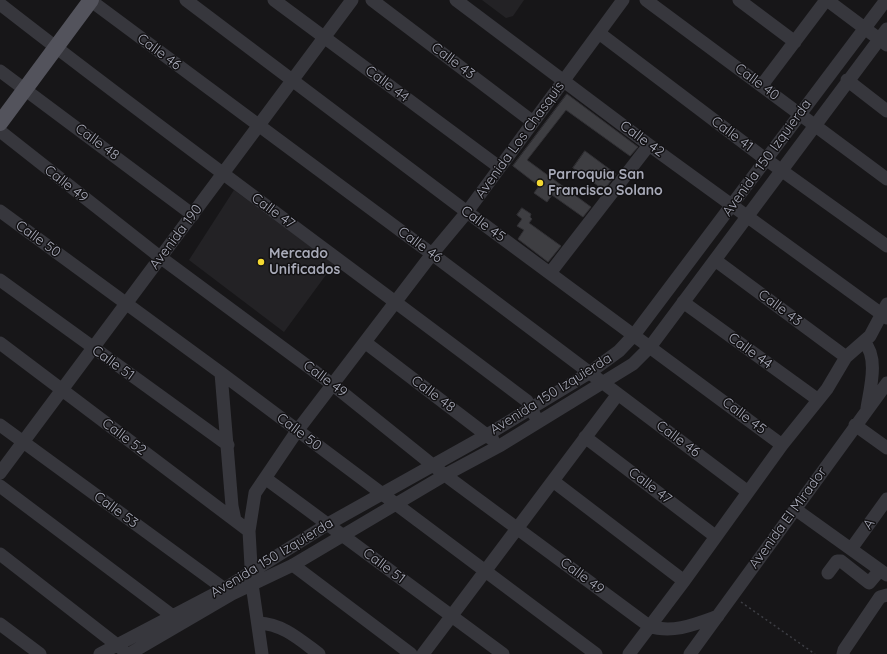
<!DOCTYPE html>
<html>
<head>
<meta charset="utf-8">
<style>
	body { margin:0 }
	canvas { display:block; background:#171618 }
</style>
</head>
<body>
<canvas width="887" height="654"></canvas>
<script>
const c = document.querySelector('canvas').getContext('2d');
c.lineJoin = 'round';
function paint(path, color) {
  c.fillStyle = color;
  c.fill(path, 'evenodd');
}
function strokePath(path, color, width, dash) {
  c.strokeStyle = color;
  c.lineWidth = width;
  c.lineCap = dash ? 'butt' : 'round';
  c.setLineDash(dash || []);
  c.stroke(path);
}
function write(font, color, halo, rows, align = 'center') {
  c.font = font + ' Quicksand,sans-serif';
  c.lineWidth = 3;
  c.setLineDash([]);
  c.textBaseline = 'middle';
  c.strokeStyle = halo;
  c.fillStyle = color;
  for (const [text, x, y, turn = 0] of rows) {
    c.save();
    c.translate(x, y);
    c.rotate((+turn || 0) * Math.PI / 180);
    c.textAlign = isNaN(turn) ? turn : align;
    if (halo) c.strokeText(text, 0, 0);
    c.fillText(text, 0, 0);
    c.restore();
  }
}
const built = new Path2D(`
	M 482,0 L 524,0 L 513,16 L 506,18 Z
	M 234,190 L 334,264 L 284,332 L 189,260 Z`);
const building = new Path2D(`
	M 567,94 L 638,147 L 630,156 L 566,110 L 527,160 L 591,207 L 583,217 L 552,195 L 547,202 L 534,193 L 539,186 L 513,166 Z
	M 585,151 L 616,174 L 604,190 L 573,168 Z
	M 522,208 L 531,214 L 530,217 L 532,219 L 529,223 L 561,246 L 548,262 L 518,239 L 524,230 L 517,226 L 522,219 L 517,215 Z`);
const path = new Path2D(`
	M 741,602 L 815,654`);
const minor = new Path2D(`
	M 90,0 L 432,254 L 748,492
	M 186,0 L 467,212 L 782,445
	M 274,0 L 499,167
	M 372,0 L 533,122
	M 456,0 L 649,145 L 887,318
	M 646,0 L 887,179
	M 739,0 L 795,42
	M 827,0 L 887,45
	M 0,4 C 173,139 352,268 527,401 L 535,416
	M 599,33 L 760,155 L 887,246
	M 0,71 L 193,215
	M 847,80 L 887,111
	M 762,85 L 826,0
	M 0,131 L 160,257 L 333,385 L 445,475 L 649,626 C 673,634 696,624 718,616
	M 0,211 L 221,373 L 596,654
	M 715,260 L 846,357
	M 550,273 L 649,145
	M 0,280 L 228,445
	M 683,302 L 817,399
	M 864,342 C 879,357 870,389 867,408
	M 0,343 L 249,531
	M 366,343 L 493,440
	M 221,373 L 232,506 L 235,520
	M 0,425 L 230,593
	M 855,425 L 887,448
	M 585,437 L 715,536
	M 0,473 L 352,0
	M 265,478 L 503,654
	M 553,481 L 684,581
	M 0,486 L 178,620
	M 795,509 L 887,575
	M 851,549 L 887,499
	M 0,554 L 122,649
	M 293,565 L 411,654
	M 828,573 L 837,561 L 841,561 L 869,583 L 880,570
	M 258,623 C 283,624 299,639 319,654
	M 0,624 L 40,654
	M 100,654 L 224,589 L 328,524 L 487,435 L 589,373 L 619,351 L 634,335 L 886,0
	M 129,654 L 232,594 L 293,565 L 445,475 L 501,445 L 633,364 L 650,347 L 887,29
	M 262,654 L 252,584 L 249,531 L 255,493 L 297,431 L 432,254 L 467,212 L 623,0
	M 423,654 L 618,394
	M 629,654 L 684,581 L 782,445 L 827,389 L 846,357 L 870,336 L 887,304
	M 690,654 L 887,383
	M 843,654 L 844,650 L 880,597 L 887,595`);
const major = new Path2D(`
	M 0,123 L 91,0`);
const markers = [
	[540,183,4,"#f4d932"],
	[261,262,4,"#f4d932"]
];
const streetNames = [
	["Calle 46",159,52,37],
	["Calle 43",453,61,37],
	["Calle 40",757,82,37],
	["Calle 44",387,84,37],
	["Calle 41",732,134,37],
	["Calle 42",642,139,36],
	["Avenida Los Chasquis",520,140,-54],
	["Calle 48",97,142,37],
	["Avenida 150 Izquierda",767,158,-54],
	["Calle 49",66,184,38],
	["Calle 47",273,211,36],
	["Calle 45",483,224,36],
	["Avenida 190",176,237,-53],
	["Calle 50",38,239,36],
	["Calle 46",420,245,36],
	["Calle 43",780,308,37],
	["Calle 44",750,351,36],
	["Calle 51",113,363,36],
	["Calle 49",325,379,37],
	["Calle 48",433,394,37],
	["Avenida 150 Izquierda",551,394,-32],
	["Calle 45",744,416,37],
	["Calle 50",299,432,37],
	["Calle 52",124,437,37],
	["Calle 46",678,439,37],
	["Calle 47",650,486,37],
	["Calle 53",116,510,36],
	["Avenida El Mirador",788,518,-54],
	["A",869,524,-54],
	["Avenida 150 Izquierda",272,558,-31],
	["Calle 51",384,566,37],
	["Calle 49",582,576,37]
];
const poiNames = [
	["Parroquia San",548,175],
	["Francisco Solano",548,191],
	["Mercado",269,254],
	["Unificados",269,270]
];
paint(built, '#232225');
paint(building, '#3e3e42');
strokePath(building, '#313034', 1);
strokePath(path, '#3d3e44', 1.5, [2, 3]);
strokePath(minor, '#37373d', 13);
strokePath(major, '#53535c', 16);
for (const [x, y, r, color] of markers) {
  const dot = new Path2D();
  dot.arc(x, y, r, 0, 2 * Math.PI);
  c.fillStyle = color;
  c.fill(dot);
  strokePath(dot, '#121113', 1.5);
}
write('14px', '#a8aab8', '#121113', streetNames);
write('bold 14px', '#a8aab8', '#121113', poiNames, 'left');
</script>
</body>
</html>
